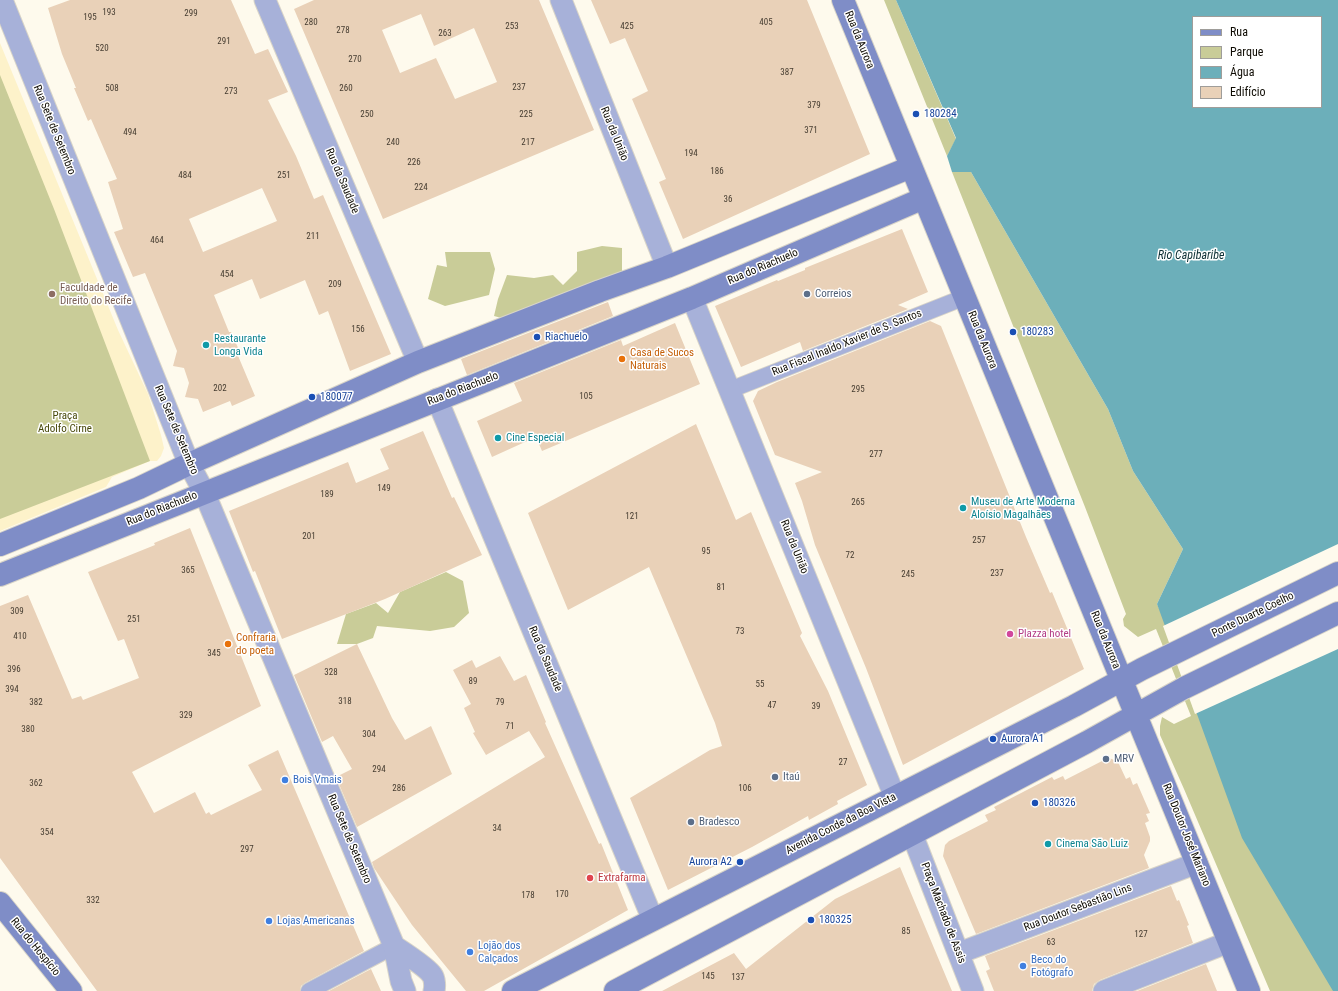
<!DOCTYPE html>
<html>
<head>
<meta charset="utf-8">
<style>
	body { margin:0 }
	#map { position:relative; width:1338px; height:991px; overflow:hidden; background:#fefaed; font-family:"Roboto Condensed",sans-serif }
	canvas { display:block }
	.legend { position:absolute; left:1192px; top:16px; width:130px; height:92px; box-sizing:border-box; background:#fff; border:1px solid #9f9d9a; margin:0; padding:5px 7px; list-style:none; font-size:12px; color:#0e0b03 }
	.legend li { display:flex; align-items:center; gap:8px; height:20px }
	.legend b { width:20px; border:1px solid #9f9d9a }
</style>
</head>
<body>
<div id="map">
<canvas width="1338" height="991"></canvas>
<ul class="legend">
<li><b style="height:5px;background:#7f8dc7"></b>Rua</li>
<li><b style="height:11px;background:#c9cc98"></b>Parque</li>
<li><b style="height:11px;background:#6cafba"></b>Água</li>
<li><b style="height:11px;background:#e9d1b8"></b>Edifício</li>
</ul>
</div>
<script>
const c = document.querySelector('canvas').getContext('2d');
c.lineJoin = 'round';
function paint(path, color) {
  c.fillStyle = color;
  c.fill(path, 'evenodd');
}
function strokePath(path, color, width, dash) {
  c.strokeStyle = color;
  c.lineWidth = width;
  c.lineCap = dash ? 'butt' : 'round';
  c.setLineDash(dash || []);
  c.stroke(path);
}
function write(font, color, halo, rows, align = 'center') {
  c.font = font + ' "Roboto Condensed",sans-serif';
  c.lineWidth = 3;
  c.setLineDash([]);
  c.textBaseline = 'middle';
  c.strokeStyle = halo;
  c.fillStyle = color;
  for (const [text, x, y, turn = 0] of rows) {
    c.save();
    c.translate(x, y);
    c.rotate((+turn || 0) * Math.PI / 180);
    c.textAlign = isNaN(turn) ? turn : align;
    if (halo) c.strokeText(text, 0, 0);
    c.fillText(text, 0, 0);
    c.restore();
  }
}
const built = new Path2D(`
	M 0,43 L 118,330 L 148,394 L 161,435 L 164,448 L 161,456 L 157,461 L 150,461 L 112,477 L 106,487 L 0,531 Z`);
const green = new Path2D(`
	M 884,0 L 896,0 L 956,139 L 947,156 Z
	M 0,75 L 54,209 L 150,461 L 0,519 Z
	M 952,172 L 971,172 L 1108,409 L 1133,471 L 1183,549 L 1157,604 L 1337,991 L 1270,991 L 1184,789 L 1160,735 L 1160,726 L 1162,717 L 1174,724 L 1191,716 L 1156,629 L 1138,637 L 1124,626 L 1123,619 L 1126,614 L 1085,507 Z
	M 602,246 L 622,248 L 622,275 L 509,320 L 494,316 L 498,299 L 507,275 L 534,278 L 553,275 L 563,285 L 577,271 L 577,252 Z
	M 445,252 L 490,252 L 495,269 L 489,295 L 445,306 L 428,299 L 437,265 L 447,267 Z
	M 446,572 L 463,581 L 469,613 L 454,627 L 430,631 L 377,626 L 373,638 L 357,644 L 337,644 L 346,614 L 376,603 L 388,613 L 400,592 Z`);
const water = new Path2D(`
	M 896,0 L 1338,0 L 1338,991 L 1333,991 L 1242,838 L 1157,604 L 1183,549 L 1133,471 L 1108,409 L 971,172 L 952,172 L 947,156 L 956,138 ZM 1193,17 L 1321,17 L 1321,107 L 1193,107 Z`);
const pier = new Path2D(`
	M 1338,544 L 1338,649 L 1195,714 L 1163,626 Z`);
const building = new Path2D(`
	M 70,0 L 231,0 L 255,54 L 268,49 L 288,92 L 268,100 L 296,156 L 314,199 L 323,195 L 391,354 L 350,371 L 328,311 L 319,315 L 305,280 L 260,299 L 252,279 L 214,295 L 229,332 L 231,332 L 239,350 L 236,351 L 255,396 L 232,406 L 230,401 L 203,412 L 198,399 L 185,397 L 189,383 L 184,368 L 173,366 L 177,351 L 145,273 L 133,277 L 114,232 L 123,229 L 108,182 L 117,179 L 91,119 L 88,121 L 74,88 L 76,88 L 62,54 L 48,8 ZM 262,188 L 277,221 L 203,252 L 189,219 Z
	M 314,0 L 539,0 L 594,130 L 383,219 L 294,9 ZM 421,14 L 434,46 L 474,28 L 497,82 L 455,99 L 436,58 L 400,73 L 382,30 Z
	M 591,0 L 807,0 L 870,154 L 683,239 L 659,182 L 666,179 L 632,99 L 648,91 L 625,38 L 610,44 Z
	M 902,229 L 928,292 L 898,305 L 908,309 L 803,351 L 800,342 L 741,367 L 715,306 L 777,280 L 778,281 L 805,270 L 805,268 Z
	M 608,302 L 613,316 L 467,375 L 461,359 Z
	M 930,321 L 941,326 L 1026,537 L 1050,593 L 1052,592 L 1084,669 L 903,765 L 866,668 L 815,545 L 802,501 L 795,483 L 822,472 L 775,455 L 753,401 L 758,391 L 777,382 Z
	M 675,323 L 700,384 L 542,451 L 536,437 L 492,457 L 477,421 L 522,401 L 514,383 L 621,340 L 623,346 Z
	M 696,424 L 736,520 L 751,512 L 802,633 L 800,636 L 828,691 L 867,785 L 837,801 L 838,804 L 809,820 L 808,816 L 752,847 L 668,890 L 630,798 L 710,750 L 722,746 L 715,723 L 649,567 L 568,610 L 528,513 Z
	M 423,431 L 452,498 L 454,497 L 482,555 L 385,599 L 282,639 L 255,571 L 253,572 L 229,511 L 348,462 L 356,483 L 389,469 L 380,449 Z
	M 190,528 L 261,706 L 132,772 L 154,813 L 195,792 L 206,814 L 209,812 L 211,815 L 262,790 L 248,765 L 278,750 L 364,951 L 305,983 L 301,986 L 300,991 L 97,991 L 0,858 L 0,606 L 28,595 L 72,699 L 81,696 L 83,700 L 139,678 L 124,639 L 118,641 L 88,572 L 155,545 L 154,543 Z
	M 357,644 L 392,718 L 405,740 L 431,726 L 452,774 L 357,827 L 336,777 L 352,769 L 333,736 L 322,742 L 294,675 Z
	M 500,656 L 514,681 L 526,675 L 546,722 L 545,723 L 599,844 L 601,843 L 628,910 L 484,991 L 466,991 L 412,925 L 374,868 L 372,862 L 545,757 L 529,731 L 486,755 L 473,733 L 475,732 L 464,708 L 471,704 L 453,670 L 472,660 L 476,668 Z
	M 1109,758 L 1117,761 L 1119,764 L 1126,779 L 1130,777 L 1133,785 L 1137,783 L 1150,813 L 1146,814 L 1149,821 L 1145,823 L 1150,837 L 1150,841 L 1144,855 L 1149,868 L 976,934 L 943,856 L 945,845 L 949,841 L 988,821 L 985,815 L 996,810 L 994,807 L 1052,777 L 1054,780 L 1063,776 L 1065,780 L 1106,759 Z
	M 900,867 L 952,991 L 662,991 L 734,953 L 746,969 L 835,899 Z
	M 1171,886 L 1177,901 L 1179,900 L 1189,925 L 1187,926 L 1193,943 L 1100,980 L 1094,984 L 1092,991 L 994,991 L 986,971 L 990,969 L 985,956 Z
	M 1206,964 L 1217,991 L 1137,991 Z
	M 371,969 L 381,991 L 329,991 Z`);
const pedestrian = new Path2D(`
	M 730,390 L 965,297
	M 309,991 L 394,946`);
const minor = new Path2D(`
	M 2,0 L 189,464 L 204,492 L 394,946 L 401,981 L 405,991
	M 265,0 L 418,362
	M 561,0 L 667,267
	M 692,298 L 895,797
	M 437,399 L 653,920
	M 912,834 L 973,991
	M 394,946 C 403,952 427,967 432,975 C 435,979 435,987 434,991
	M 959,953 L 1197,863
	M 1104,991 L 1229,942`);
const secondary = new Path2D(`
	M 843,0 L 1249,991
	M 0,545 L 139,488 L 189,464 L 418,362 L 600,291 L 667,267 L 911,167
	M 0,575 L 692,298 L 924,198
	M 0,903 L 71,991
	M 513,991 L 1074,706 L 1142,669 L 1338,573
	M 615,991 L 1087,742 L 1184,688 L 1338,613`);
const markers = [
	[916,114,4,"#1a4fb4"],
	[52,294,4,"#8d6e63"],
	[807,294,4,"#5c6f8a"],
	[1013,332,4,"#1a4fb4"],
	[537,337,4,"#1a4fb4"],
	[206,345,4,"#0f9aa8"],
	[622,359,4,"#e8710a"],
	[312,397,4,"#1a4fb4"],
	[498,438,4,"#0f9aa8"],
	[963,508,4,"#0f9aa8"],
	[1010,634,4,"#d1479c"],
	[228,644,4,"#e8710a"],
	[993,739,4,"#1a4fb4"],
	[1106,759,4,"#5c6f8a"],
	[775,777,4,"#5c6f8a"],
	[285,780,4,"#3f7fe0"],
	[1035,803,4,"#1a4fb4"],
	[691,822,4,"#5c6f8a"],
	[1048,844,4,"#0f9aa8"],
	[740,862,4,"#1a4fb4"],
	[590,878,4,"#e0444e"],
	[811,920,4,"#1a4fb4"],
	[269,921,4,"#3f7fe0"],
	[470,952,4,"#3f7fe0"],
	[1023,966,4,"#3f7fe0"]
];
const numberNames = [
	["193",109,13],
	["299",191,14],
	["195",90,18],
	["280",311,23],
	["405",766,23],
	["253",512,27],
	["425",627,27],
	["278",343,31],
	["263",445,34],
	["291",224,42],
	["520",102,49],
	["270",355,60],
	["387",787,73],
	["237",519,88],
	["508",112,89],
	["260",346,89],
	["273",231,92],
	["379",814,106],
	["250",367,115],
	["225",526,115],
	["371",811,131],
	["494",130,133],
	["240",393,143],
	["217",528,143],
	["194",691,154],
	["226",414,163],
	["186",717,172],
	["484",185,176],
	["251",284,176],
	["224",421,188],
	["36",728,200],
	["211",313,237],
	["464",157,241],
	["454",227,275],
	["209",335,285],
	["156",358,330],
	["202",220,389],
	["295",858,390],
	["105",586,397],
	["277",876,455],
	["149",384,489],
	["189",327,495],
	["265",858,503],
	["121",632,517],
	["201",309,537],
	["257",979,541],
	["95",706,552],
	["72",850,556],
	["365",188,571],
	["237",997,574],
	["245",908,575],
	["81",721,588],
	["309",17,612],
	["251",134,620],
	["73",740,632],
	["410",20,637],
	["345",214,654],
	["396",14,670],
	["328",331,673],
	["89",473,682],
	["55",760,685],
	["394",12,690],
	["318",345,702],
	["382",36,703],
	["79",500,703],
	["47",772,706],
	["39",816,707],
	["329",186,716],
	["71",510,727],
	["380",28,730],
	["304",369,735],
	["27",843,763],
	["294",379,770],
	["362",36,784],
	["286",399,789],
	["106",745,789],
	["34",497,829],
	["354",47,833],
	["297",247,850],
	["170",562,895],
	["178",528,896],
	["332",93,901],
	["85",906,932],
	["127",1141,935],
	["63",1051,943],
	["145",708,977],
	["137",738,978]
];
const streetNames = [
	["Rua da Aurora",859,40,68],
	["Rua Sete de Setembro",54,130,68],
	["Rua da União",614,134,68],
	["Rua da Saudade",342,181,67],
	["Rua do Riachuelo",763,267,-23],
	["Rua da Aurora",982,340,68],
	["Rua Fiscal Inaldo Xavier de S. Santos",847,343,-22],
	["Rua do Riachuelo",463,389,-21],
	["Rua Sete de Setembro",176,430,67],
	["Rua do Riachuelo",162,509,-22],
	["Rua da União",794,547,68],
	["Ponte Duarte Coelho",1253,615,-26],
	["Rua da Aurora",1105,640,68],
	["Rua da Saudade",545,659,67],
	["Avenida Conde da Boa Vista",841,824,-27],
	["Rua Doutor José Mariano",1186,835,68],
	["Rua Sete de Setembro",349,839,67],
	["Rua Doutor Sebastião Lins",1078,908,-21],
	["Praça Machado de Assis",943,913,69],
	["Rua do Hospício",35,947,51]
];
const transitNames = [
	["180284",924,114],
	["180283",1021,332],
	["Riachuelo",545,337],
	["180077",320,397],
	["Aurora A1",1001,739],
	["180326",1043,803],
	["Aurora A2",732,862,"right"],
	["180325",819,920]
];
const educationNames = [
	["Faculdade de",60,288],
	["Direito do Recife",60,301]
];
const serviceNames = [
	["Correios",815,294],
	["MRV",1114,759],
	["Itaú",783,777],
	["Bradesco",699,822]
];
const cultureNames = [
	["Restaurante",214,339],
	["Longa Vida",214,352],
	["Cine Especial",506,438],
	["Museu de Arte Moderna",971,502],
	["Aloísio Magalhães",971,515],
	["Cinema São Luiz",1056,844]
];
const foodNames = [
	["Casa de Sucos",630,353],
	["Naturais",630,366],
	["Confraria",236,638],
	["do poeta",236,651]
];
const parkNames = [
	["Praça",65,416],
	["Adolfo Cirne",65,429]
];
const hotelNames = [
	["Plazza hotel",1018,634]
];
const shopNames = [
	["Bois Vmais",293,780],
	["Lojas Americanas",277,921],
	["Lojão dos",478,946],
	["Calçados",478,959],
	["Beco do",1031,960],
	["Fotógrafo",1031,973]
];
const healthNames = [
	["Extrafarma",598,878]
];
const waterNames = [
	["Rio Capibaribe",1191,256]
];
paint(built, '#fdf2ca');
paint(green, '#c9cc98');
paint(water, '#6cafba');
paint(pier, '#fefaed');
paint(building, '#e9d1b8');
strokePath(pedestrian, '#d8d4c8', 18);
strokePath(minor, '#d8d4c8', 23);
strokePath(secondary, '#d8d4c8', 24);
strokePath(pedestrian, '#a7b1d9', 16);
strokePath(minor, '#a7b1d9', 21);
strokePath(secondary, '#7f8dc7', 22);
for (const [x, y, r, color] of markers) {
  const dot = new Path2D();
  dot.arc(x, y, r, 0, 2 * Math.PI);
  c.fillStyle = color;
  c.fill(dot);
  strokePath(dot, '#fff', 1.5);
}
write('9px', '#453c30', null, numberNames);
write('11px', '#0e0b03', '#fff', streetNames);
write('11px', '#164399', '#fff', transitNames, 'left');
write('11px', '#785e54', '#fff', educationNames, 'left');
write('11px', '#4e5e75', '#fff', serviceNames, 'left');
write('11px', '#0d838f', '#fff', cultureNames, 'left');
write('11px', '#c56008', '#fff', foodNames, 'left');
write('11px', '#48490b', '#fff', parkNames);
write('11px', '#b23c85', '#fff', hotelNames, 'left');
write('11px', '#366cbe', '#fff', shopNames, 'left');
write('11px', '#be3a42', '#fff', healthNames, 'left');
write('italic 12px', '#0c2f34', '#fff', waterNames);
</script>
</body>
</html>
